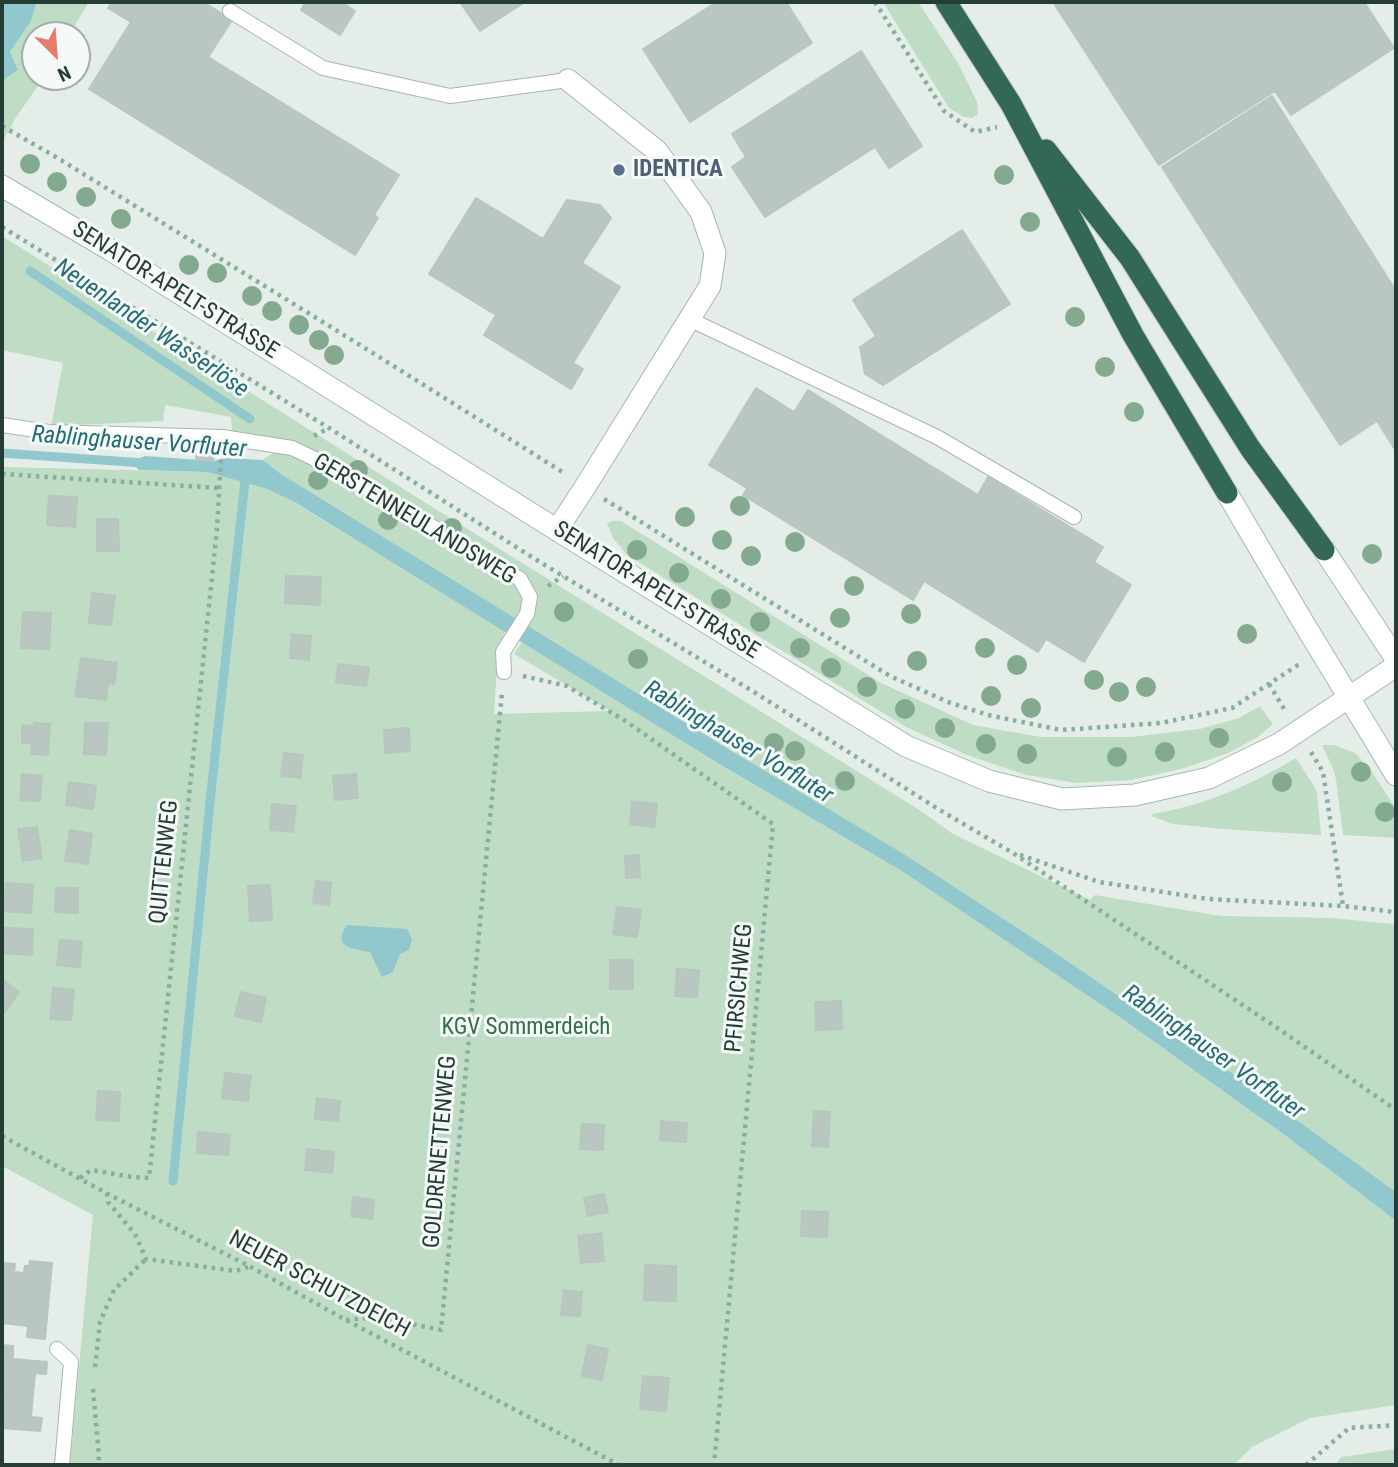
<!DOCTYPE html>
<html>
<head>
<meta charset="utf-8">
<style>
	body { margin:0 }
	#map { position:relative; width:1398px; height:1467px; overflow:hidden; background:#e5ede8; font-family:"Roboto Condensed",sans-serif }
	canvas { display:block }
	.frame { position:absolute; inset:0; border:4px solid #253d35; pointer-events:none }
	.north { position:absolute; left:21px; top:21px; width:70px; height:70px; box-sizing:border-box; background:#f5f9f7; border:2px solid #a2aea9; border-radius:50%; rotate:155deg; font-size:19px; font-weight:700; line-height:28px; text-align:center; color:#253d35 }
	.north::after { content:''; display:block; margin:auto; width:24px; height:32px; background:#e77d68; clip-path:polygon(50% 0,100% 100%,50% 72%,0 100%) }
</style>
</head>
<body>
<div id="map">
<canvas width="1398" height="1467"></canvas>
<div class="frame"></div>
<div class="north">N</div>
</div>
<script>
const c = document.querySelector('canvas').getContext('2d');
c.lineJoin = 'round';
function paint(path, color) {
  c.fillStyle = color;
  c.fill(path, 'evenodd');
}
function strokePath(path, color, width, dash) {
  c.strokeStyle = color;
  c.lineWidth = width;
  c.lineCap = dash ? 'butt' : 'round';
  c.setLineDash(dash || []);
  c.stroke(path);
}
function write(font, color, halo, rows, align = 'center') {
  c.font = font + ' "Roboto Condensed",sans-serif';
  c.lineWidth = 6;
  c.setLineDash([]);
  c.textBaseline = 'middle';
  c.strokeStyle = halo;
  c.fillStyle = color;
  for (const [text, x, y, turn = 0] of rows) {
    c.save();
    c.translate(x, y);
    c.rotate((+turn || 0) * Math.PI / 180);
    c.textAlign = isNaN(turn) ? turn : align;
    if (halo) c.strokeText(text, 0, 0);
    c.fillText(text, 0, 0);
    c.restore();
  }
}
const green = new Path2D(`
	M 37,2 L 89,2 L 69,35 L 35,35 L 35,77 L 44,77 L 15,119 L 2,143 L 2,81 L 18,70 L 10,52 L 31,21 Z
	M 883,2 L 918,2 L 958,63 L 977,102 L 978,114 L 973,118 L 964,117 L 949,108 Z
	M 2,236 L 429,505 L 921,811 L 953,834 L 1090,900 L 1095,895 L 1221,916 L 1332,918 L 1392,924 L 1396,927 L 1396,1192 L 1239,1078 L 733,752 L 281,474 L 263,460 L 289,442 L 232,432 L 231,417 L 165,405 L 163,421 L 51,426 L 63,363 L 2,350 Z
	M 2,467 L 207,472 L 267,489 L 295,503 L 505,631 L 498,653 L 494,714 L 610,711 L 514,654 L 522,641 L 721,765 L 900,870 L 1121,1018 L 1286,1136 L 1396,1221 L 1396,1405 L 1310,1418 L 1252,1447 L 1234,1465 L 70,1465 L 93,1215 L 2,1166 Z
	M 613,521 L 621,521 L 881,683 L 973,725 L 1041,737 L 1131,737 L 1200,729 L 1239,718 L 1260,706 L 1273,724 L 1258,737 L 1228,753 L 1185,768 L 1131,780 L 1077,783 L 1026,775 L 967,755 L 906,727 L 627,555 L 613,538 L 607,523 Z
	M 1322,745 L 1334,745 L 1355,753 L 1370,769 L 1396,809 L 1396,838 L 1343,835 L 1336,779 L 1332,766 Z
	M 1296,758 L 1314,786 L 1317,792 L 1321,835 L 1222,829 L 1173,824 L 1151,816 L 1153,814 C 1209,804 1248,786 1296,758 Z
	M 1396,1449 L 1396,1465 L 1335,1465 L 1341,1457 Z`);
const water = new Path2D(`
	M 2,2 L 37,2 L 31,21 L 10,52 L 18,70 L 2,81 Z
	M 145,456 L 213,461 L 226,458 L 263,460 L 281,474 L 733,752 L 902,853 L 1045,946 L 1239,1078 L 1396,1192 L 1396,1221 L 1286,1136 L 1121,1018 L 900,870 L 721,765 L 296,503 L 267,489 L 207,472 L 139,470 L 131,462 Z
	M 347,925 L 407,929 L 412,939 L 409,950 L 400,954 L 393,972 L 382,977 L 370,952 C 353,949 331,947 347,925 Z`);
const stream = new Path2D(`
	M 30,271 L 250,419
	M 2,453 L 143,463
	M 173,1181 L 211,792 L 246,472`);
const building = new Path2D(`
	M 112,2 L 203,2 L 232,20 L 208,57 L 399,175 L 374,215 L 378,218 L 355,255 L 89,89 L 131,22 L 108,8 Z
	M 306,2 L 341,2 L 355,11 L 340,35 L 301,10 Z
	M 460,2 L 525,2 L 480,31 Z
	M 717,2 L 786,2 L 812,43 L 690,122 L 643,49 Z
	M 1053,2 L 1364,2 L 1394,48 L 1291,115 L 1275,91 L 1159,165 Z
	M 861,51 L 922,146 L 889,168 L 875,147 L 765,217 L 732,167 L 746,157 L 732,134 Z
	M 1272,96 L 1396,291 L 1396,451 L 1377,421 L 1340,445 L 1162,167 Z
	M 476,198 L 543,239 L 567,200 L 600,205 L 611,218 L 582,263 L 620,287 L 573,363 L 583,369 L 571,389 L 484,335 L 496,315 L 429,274 Z
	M 962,230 L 1010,304 L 883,385 L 865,374 L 860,347 L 876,336 L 853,300 Z
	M 756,388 L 794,412 L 747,488 L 709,465 Z
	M 808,390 L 978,495 L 988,477 L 1103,547 L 1094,562 L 1131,585 L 1084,662 L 1046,639 L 1038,652 L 924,581 L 913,600 L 743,495 Z
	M 197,445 L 214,445 L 213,461 L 196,460 Z
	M 49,496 L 77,497 L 75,527 L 47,525 Z
	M 97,519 L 118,519 L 119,551 L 97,551 Z
	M 286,576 L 321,577 L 320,605 L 285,603 Z
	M 92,593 L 115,596 L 111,625 L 89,623 Z
	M 23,612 L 51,613 L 49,649 L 21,648 Z
	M 292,634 L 311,636 L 309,660 L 290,658 Z
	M 81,658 L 117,663 L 114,684 L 108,683 L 106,700 L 75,696 Z
	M 338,664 L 369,668 L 366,686 L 336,682 Z
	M 34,723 L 50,724 L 48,755 L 31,754 Z
	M 85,723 L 108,723 L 106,755 L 84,754 Z
	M 22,725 L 32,726 L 31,743 L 22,743 Z
	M 409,728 L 410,751 L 385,753 L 384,730 Z
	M 284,753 L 303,755 L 300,778 L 281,776 Z
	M 22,774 L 42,776 L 40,801 L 20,800 Z
	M 356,774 L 358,798 L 335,800 L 333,776 Z
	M 69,782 L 96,786 L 93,809 L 66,805 Z
	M 632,801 L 657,804 L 654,827 L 630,824 Z
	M 272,804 L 296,806 L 293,832 L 270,830 Z
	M 37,827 L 42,858 L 23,861 L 18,829 Z
	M 70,830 L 92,834 L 88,864 L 65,861 Z
	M 639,855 L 640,877 L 626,878 L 625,856 Z
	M 316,881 L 331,882 L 329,905 L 313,903 Z
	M 6,883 L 33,885 L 31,913 L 4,911 Z
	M 270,885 L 272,920 L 250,921 L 248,886 Z
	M 56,888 L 78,888 L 78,913 L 55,912 Z
	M 617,907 L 641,910 L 637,937 L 613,934 Z
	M 4,928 L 33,929 L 32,955 L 3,953 Z
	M 60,940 L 82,942 L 80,967 L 57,965 Z
	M 610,960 L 633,960 L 633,989 L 610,989 Z
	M 677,969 L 699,970 L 697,997 L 675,996 Z
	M 2,979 L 19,992 L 4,1013 L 2,1011 Z
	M 53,988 L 74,990 L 71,1020 L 50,1019 Z
	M 241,992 L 266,998 L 261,1022 L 235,1016 Z
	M 841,1001 L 842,1029 L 816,1030 L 815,1002 Z
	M 225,1073 L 251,1076 L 248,1101 L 222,1098 Z
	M 98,1091 L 120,1092 L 119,1121 L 96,1120 Z
	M 317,1098 L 340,1101 L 338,1121 L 315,1119 Z
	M 814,1111 L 830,1112 L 828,1147 L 812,1146 Z
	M 661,1121 L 687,1123 L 686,1142 L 660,1140 Z
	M 582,1124 L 604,1125 L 603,1150 L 580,1149 Z
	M 198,1132 L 230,1135 L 228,1155 L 197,1153 Z
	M 307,1149 L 334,1152 L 332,1173 L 305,1170 Z
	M 604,1194 L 608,1212 L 588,1216 L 584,1198 Z
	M 353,1197 L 374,1200 L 372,1219 L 351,1216 Z
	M 802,1211 L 828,1212 L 827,1237 L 801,1236 Z
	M 601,1233 L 604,1261 L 581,1263 L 578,1236 Z
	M 30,1261 L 52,1263 L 45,1339 L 27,1337 L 28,1326 L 2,1323 L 2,1263 L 15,1264 L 14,1272 L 24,1273 L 25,1266 L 29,1266 Z
	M 645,1265 L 676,1266 L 676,1301 L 644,1300 Z
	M 564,1290 L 582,1292 L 580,1316 L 561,1315 Z
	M 2,1345 L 13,1346 L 13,1359 L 2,1358 Z
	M 588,1345 L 608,1349 L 602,1380 L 582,1376 Z
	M 2,1358 L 47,1362 L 46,1374 L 35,1373 L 33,1395 L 2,1392 Z
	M 643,1376 L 669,1378 L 666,1411 L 640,1409 Z
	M 2,1392 L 33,1395 L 31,1417 L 42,1418 L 40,1431 L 2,1428 Z`);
const path = new Path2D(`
	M 875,2 L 944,111 L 975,132 L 997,127
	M 2,126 L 56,157 L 360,345 L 564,473
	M 2,227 L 329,428 L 535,559 L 754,692 L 938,809 L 1013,853 L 1270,1023 L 1396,1110
	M 314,436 L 329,428
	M 2,474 L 219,488
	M 604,499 L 890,676 L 948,702 L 988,715 L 1061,730 L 1161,723 L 1232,708 L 1301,663
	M 548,586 L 563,576
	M 523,676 L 567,686 L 627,722 L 773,824 L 714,1465
	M 1269,684 L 1286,712
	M 1311,752 L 1323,772 L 1343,906 L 1388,911 L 1396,914
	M 1020,855 L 1099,882 L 1208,899 L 1343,906
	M 2,1136 L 106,1193 L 249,1266 L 346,1320 L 619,1465
	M 80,1178 L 91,1170 L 132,1177 L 149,1178 L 217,529 L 221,457
	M 107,1193 L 108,1202 L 135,1234 L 146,1259 L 236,1271 L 248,1267
	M 346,1320 L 378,1317 L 441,1330 L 502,693
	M 95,1367 L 100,1322 L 114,1290 L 146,1259
	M 93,1389 L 99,1456 L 98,1465
	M 1306,1465 L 1349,1428 L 1396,1425`);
const lane = new Path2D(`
	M 230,11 L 323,68 L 450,96 L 568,80
	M 689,319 L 937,437 L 1074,517
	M 2,425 L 49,432 L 222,437 L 292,448 L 334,468 L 520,579 L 530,597 L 527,614 L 503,652 L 504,672
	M 57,1349 L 71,1362 L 62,1465`);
const street = new Path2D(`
	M 557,530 L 585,487 L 710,286 L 715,253 L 701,212 L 657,151 L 568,80`);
const secondary = new Path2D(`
	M 2,186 L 109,249 L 557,530 L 906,746 L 989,781 L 1062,799 L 1135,795 L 1209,778 L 1279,744 L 1396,666
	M 1227,493 L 1303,622 L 1396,775
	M 1324,550 L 1396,659`);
const highway = new Path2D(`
	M 946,2 L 1011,104 L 1133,335 L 1227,493
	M 1046,150 L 1130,258 L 1250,448 L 1324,550`);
const trees = [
	[30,164],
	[1004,175],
	[57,182],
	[86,197],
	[121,219],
	[1030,222],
	[189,265],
	[217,273],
	[252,296],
	[272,311],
	[1075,317],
	[299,325],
	[319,340],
	[334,355],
	[1105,367],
	[1134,412],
	[358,470],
	[318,480],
	[740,506],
	[685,517],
	[388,520],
	[452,528],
	[722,540],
	[795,542],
	[637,550],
	[1372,554],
	[751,556],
	[679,573],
	[854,586],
	[721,599],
	[564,612],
	[911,614],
	[840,618],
	[760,622],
	[1247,634],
	[800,648],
	[985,648],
	[638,659],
	[917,661],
	[1017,665],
	[831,668],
	[1094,680],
	[867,687],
	[1146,687],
	[1119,692],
	[991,696],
	[1031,708],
	[905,709],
	[945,728],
	[1219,738],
	[774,743],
	[986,744],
	[795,751],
	[1165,752],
	[1027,754],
	[1117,757],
	[1361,772],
	[845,781],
	[1282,782],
	[1385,812]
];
const markers = [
	[619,170,7,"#5c6f8a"]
];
const serviceNames = [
	["IDENTICA",633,170]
];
const streetNames = [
	["SENATOR-APELT-STRASSE",175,291,32],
	["GERSTENNEULANDSWEG",414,520,31],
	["SENATOR-APELT-STRASSE",656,591,32],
	["QUITTENWEG",165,862,-84],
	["PFIRSICHWEG",740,988,-85],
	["GOLDRENETTENWEG",441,1152,-85],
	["NEUER SCHUTZDEICH",319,1285,28]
];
const parkNames = [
	["KGV Sommerdeich",526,1028]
];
const waterNames = [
	["Neuenlander Wasserlöse",151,329,34],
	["Rablinghauser Vorfluter",139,443,4],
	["Rablinghauser Vorfluter",738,743,31],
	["Rablinghauser Vorfluter",1213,1053,35]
];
paint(green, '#bfdcc5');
paint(water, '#91c8cd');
strokePath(stream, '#91c8cd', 9);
paint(building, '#bac7c1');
strokePath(building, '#b7c6bf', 2);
strokePath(lane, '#a8b5af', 16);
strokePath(street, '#a8b5af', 23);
strokePath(secondary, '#a4b8af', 23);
strokePath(highway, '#c2c9c6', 23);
strokePath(path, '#88ae9f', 4.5, [3.5, 5]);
strokePath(lane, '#fff', 14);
strokePath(street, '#fff', 21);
strokePath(secondary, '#fff', 21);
strokePath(highway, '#336758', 21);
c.fillStyle = '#83a98f';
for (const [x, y] of trees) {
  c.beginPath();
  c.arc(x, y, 10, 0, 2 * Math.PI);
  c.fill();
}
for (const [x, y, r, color] of markers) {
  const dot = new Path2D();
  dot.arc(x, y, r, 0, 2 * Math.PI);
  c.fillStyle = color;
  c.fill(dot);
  strokePath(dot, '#f5f9f7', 2.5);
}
write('bold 23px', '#4e5e75', '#f5f9f7', serviceNames, 'left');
write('23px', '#253d35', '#f5f9f7', streetNames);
write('23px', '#327146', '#f5f9f7', parkNames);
write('italic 24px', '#246d75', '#f5f9f7', waterNames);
</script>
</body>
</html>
